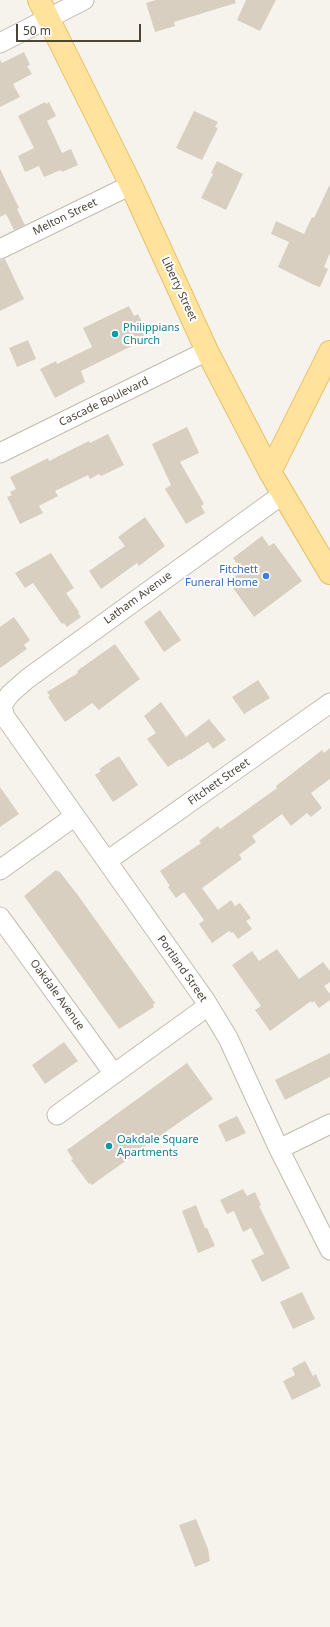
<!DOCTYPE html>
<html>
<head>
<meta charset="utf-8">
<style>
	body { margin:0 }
	#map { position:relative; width:330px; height:1627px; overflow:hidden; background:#f6f3ec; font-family:"Noto Sans",sans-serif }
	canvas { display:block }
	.scale { position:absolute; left:16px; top:24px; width:125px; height:18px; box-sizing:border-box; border:2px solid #4b4439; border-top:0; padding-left:5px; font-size:12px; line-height:14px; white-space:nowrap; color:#4b4439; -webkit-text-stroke:3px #fff; paint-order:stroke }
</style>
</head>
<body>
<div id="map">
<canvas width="330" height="1627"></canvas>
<div class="scale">50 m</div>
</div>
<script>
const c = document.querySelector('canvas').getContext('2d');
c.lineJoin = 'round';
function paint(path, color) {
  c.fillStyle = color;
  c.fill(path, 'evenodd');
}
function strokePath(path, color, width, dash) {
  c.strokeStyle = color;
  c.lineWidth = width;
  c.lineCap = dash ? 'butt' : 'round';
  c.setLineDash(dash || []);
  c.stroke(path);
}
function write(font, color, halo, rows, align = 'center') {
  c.font = font + ' "Noto Sans",sans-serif';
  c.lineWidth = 4;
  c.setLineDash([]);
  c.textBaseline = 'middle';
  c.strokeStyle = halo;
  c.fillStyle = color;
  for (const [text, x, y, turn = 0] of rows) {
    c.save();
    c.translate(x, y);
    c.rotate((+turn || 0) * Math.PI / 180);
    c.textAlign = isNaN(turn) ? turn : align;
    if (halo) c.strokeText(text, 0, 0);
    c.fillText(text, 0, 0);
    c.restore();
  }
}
const building = new Path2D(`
	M 156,0 L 235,0 L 236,3 L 174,22 L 175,26 L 155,32 L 146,3 Z
	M 246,0 L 276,0 L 260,31 L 237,20 Z
	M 24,52 L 30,65 L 27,66 L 32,74 L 13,84 L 20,97 L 0,107 L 0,60 L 2,63 Z
	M 45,102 L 46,104 L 49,102 L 56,116 L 47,121 L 62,153 L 71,149 L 78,165 L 62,172 L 61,170 L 44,177 L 39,166 L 25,172 L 18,156 L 34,148 L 18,116 Z
	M 194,111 L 218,122 L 215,127 L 218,128 L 202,160 L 176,148 Z
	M 217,161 L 243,174 L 226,210 L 201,198 L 213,174 L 211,173 Z
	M 0,169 L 19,208 L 17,209 L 25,225 L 14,230 L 6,214 L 0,217 Z
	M 330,184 L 330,253 L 324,267 L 328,269 L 320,287 L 314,285 L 278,267 L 289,242 L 271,234 L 276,221 L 304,234 L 312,217 L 314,218 Z
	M 5,259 L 24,299 L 0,311 L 0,260 Z
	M 129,306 L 134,316 L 138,314 L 144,326 L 140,328 L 146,339 L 81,371 L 85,382 L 55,398 L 40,369 L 56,361 L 57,364 L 92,347 L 83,328 Z
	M 28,340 L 36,359 L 17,367 L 9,348 Z
	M 187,427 L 199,453 L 180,462 L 204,504 L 201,506 L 205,513 L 186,524 L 165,489 L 171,485 L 152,444 Z
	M 108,434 L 124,465 L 101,476 L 99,474 L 90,479 L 88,475 L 55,491 L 58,496 L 39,506 L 43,513 L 20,524 L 7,497 L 12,495 L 10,492 L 16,489 L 10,477 L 48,458 L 49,461 L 89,441 L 90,443 Z
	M 145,517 L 165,546 L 139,566 L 137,563 L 101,589 L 89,571 L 125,546 L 118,537 Z
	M 262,536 L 269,546 L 274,543 L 302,581 L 254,617 L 228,581 L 241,572 L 239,570 L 241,569 L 233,558 Z
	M 51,553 L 74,588 L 66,593 L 79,612 L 78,613 L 81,617 L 67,627 L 64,623 L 62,624 L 33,583 L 25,588 L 15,573 Z
	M 160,610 L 181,640 L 164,652 L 144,622 Z
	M 14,617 L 30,640 L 24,645 L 27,649 L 0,668 L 0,627 Z
	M 115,644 L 140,679 L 99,710 L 92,703 L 65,722 L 48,697 L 50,696 L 47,692 L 78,673 L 77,671 Z
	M 258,680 L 270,698 L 244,714 L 232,697 Z
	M 161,702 L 186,737 L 209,719 L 226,740 L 213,749 L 208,742 L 181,760 L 180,759 L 168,767 L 147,739 L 156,733 L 144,716 Z
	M 330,748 L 330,779 L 311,793 L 322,808 L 311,817 L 307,813 L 291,826 L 282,814 L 252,836 L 256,842 L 239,855 L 242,859 L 202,888 L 218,910 L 231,900 L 235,906 L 240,903 L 251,918 L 246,921 L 252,929 L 238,939 L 233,932 L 231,933 L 229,931 L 212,943 L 199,924 L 204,920 L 184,892 L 176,898 L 168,887 L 170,886 L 160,871 L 201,843 L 199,841 L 218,826 L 220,829 L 277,788 L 276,786 L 312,758 L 322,750 L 324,753 Z
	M 119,756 L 138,785 L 113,802 L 95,775 L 101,771 L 99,769 Z
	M 0,787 L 19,814 L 0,827 Z
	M 56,870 L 58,872 L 59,871 L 77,894 L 155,1003 L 153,1005 L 154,1007 L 119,1029 L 24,896 Z
	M 277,949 L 299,979 L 323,962 L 330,971 L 330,982 L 324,986 L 330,994 L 330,1000 L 319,1008 L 314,1001 L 312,1003 L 311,1001 L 270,1031 L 255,1010 L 261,1006 L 232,965 L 252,951 L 259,961 Z
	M 64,1042 L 78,1061 L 45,1084 L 32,1065 Z
	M 330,1053 L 330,1077 L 285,1100 L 275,1080 Z
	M 187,1063 L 213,1099 L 138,1151 L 138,1152 L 92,1185 L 90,1183 L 89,1184 L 71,1160 L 73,1159 L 67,1150 Z
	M 237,1116 L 246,1133 L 226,1142 L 218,1125 Z
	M 243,1189 L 247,1196 L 255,1192 L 261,1205 L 259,1206 L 290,1268 L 262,1282 L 251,1260 L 264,1254 L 251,1228 L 243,1232 L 234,1211 L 227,1214 L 220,1200 Z
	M 196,1205 L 205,1228 L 207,1228 L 215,1246 L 198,1253 L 182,1211 Z
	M 302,1292 L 315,1319 L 293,1329 L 280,1302 Z
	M 305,1361 L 313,1376 L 316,1374 L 321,1386 L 292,1400 L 283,1381 L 295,1375 L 292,1368 Z
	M 196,1519 L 208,1549 L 210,1561 L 195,1567 L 179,1525 Z`);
const minor = new Path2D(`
	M 0,43 L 84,0
	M 0,249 L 131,185
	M 0,453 L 207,351
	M 2,707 L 5,717 L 205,1000 L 228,1038 L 279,1149 L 330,1250
	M 0,708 L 10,694 L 27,679 L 283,494
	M 107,861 L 330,703
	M 0,870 L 75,816
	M 0,917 L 114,1074
	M 57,1115 L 208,1006
	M 279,1149 L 330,1124`);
const major = new Path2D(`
	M 39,0 L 131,185 L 207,351 L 270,472 L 330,573
	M 270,472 L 330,352`);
const markers = [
	[115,334,4,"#0f9aa8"],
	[266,576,4,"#3f7fe0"],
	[109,1146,4,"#0f9aa8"]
];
const streetNames = [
	["Melton Street",65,217,-26],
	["Liberty Street",179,289,65],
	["Cascade Boulevard",104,402,-26],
	["Latham Avenue",138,598,-36],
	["Fitchett Street",219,782,-35],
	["Portland Street",182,969,55],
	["Oakdale Avenue",57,995,54]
];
const cultureNames = [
	["Philippians",123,328],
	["Church",123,341],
	["Oakdale Square",117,1140],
	["Apartments",117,1153]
];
const shopNames = [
	["Fitchett",258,570],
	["Funeral Home",258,583]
];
paint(building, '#d8cfc1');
strokePath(minor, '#c2bbae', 21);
strokePath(major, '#e6c16a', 24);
strokePath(minor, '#fff', 19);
strokePath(major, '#ffe39c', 22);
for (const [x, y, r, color] of markers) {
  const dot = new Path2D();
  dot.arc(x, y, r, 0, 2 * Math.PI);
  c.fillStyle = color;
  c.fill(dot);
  strokePath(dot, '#fff', 1.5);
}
write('11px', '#4b4439', '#fff', streetNames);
write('11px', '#0d838f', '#fff', cultureNames, 'left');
write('11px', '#366cbe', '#fff', shopNames, 'right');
</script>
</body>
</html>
